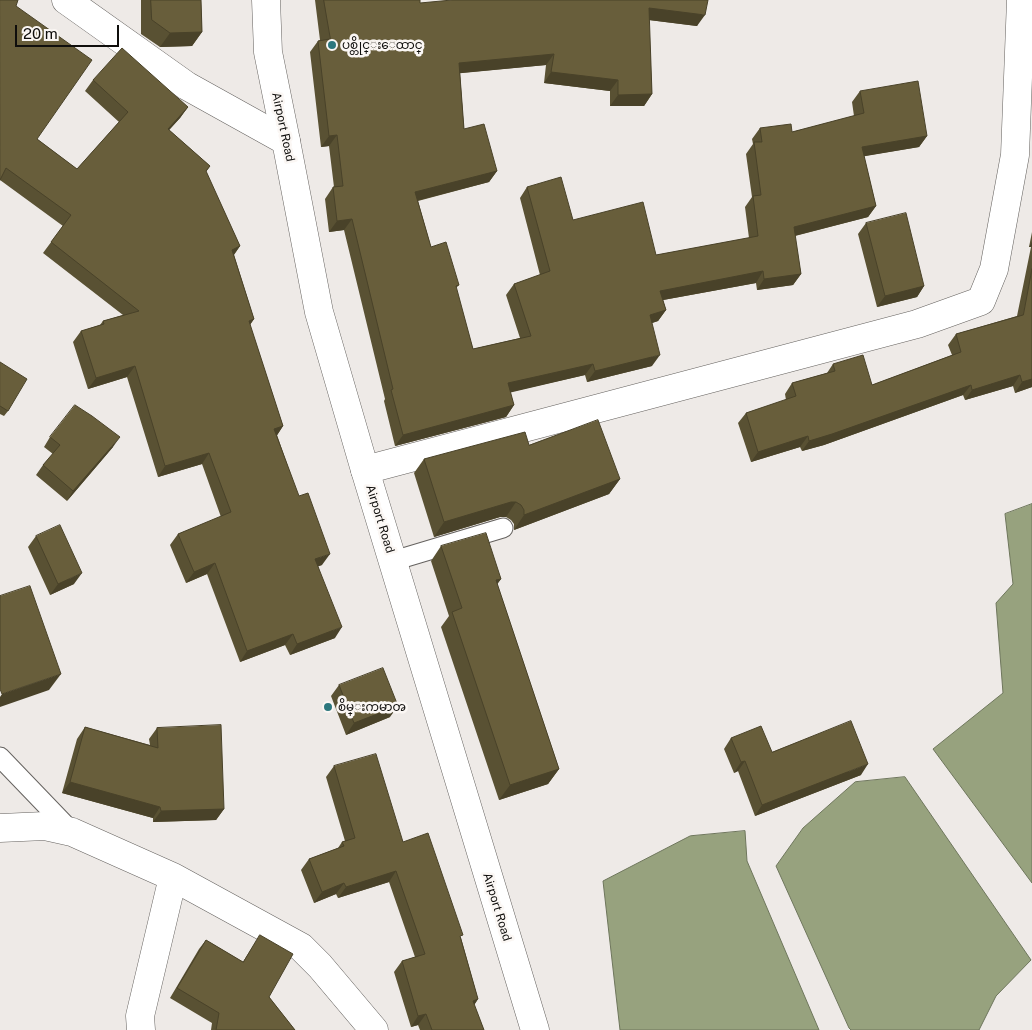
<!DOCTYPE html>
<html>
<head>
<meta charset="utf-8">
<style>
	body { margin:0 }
	#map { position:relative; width:1032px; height:1030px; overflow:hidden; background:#eeeae7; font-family:"Public Sans",sans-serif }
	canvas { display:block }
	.scale { position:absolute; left:15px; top:25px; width:104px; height:22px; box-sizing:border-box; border:2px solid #0f0e0c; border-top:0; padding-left:6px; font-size:15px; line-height:18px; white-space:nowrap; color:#0f0e0c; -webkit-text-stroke:4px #fbf7f4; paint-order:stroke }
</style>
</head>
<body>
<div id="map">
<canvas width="1032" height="1030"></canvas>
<div class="scale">20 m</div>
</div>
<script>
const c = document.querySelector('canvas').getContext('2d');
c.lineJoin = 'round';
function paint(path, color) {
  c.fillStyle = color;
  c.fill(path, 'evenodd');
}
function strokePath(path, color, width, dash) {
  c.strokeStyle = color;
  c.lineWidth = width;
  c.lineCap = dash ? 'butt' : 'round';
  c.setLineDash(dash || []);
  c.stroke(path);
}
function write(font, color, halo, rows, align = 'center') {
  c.font = font + ' "Public Sans","Noto Sans Myanmar",sans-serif';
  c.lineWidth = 5;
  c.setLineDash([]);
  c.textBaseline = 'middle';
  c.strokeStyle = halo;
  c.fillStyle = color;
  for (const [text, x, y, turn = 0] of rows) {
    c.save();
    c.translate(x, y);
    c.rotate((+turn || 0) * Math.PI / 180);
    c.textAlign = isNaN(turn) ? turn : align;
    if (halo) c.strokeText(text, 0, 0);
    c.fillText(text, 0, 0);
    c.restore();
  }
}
const water = new Path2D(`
	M 1032,504 L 1032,883 L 933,749 L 1003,693 L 996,603 L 1013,584 L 1005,514 Z
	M 905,777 L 1031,960 L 996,996 L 979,1030 L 851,1030 L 849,1028 L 776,866 L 803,828 L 855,782 Z
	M 745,831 L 747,861 L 819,1030 L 620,1030 L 603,881 L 690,836 Z`);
const service = new Path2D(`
	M 393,561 L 503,528
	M 0,757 L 72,832`);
const minor = new Path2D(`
	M 66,0 L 187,86 L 286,141
	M 365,470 L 917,324 L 981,301 L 994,269 L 1015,155 L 1021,0
	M 0,828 L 45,826 L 72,832 L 173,877 L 301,947 L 320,966 L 374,1030
	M 141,1030 L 140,1016 L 173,877`);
const secondary = new Path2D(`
	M 266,0 L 268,52 L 286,141 L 319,312 L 365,470 L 535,1030`);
const wall = new Path2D(`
	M 141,0 L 201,0 L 202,32 L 192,46 L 160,47 L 141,34 Z
	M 315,0 L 420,0 L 420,3 L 708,0 L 697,26 L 649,20 L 652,94 L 644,106 L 610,106 L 610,91 L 544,83 L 546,65 L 460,73 L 464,129 L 497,171 L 489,182 L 418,201 L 431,247 L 459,285 L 456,288 L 473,349 L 520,338 L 506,295 L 514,284 L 540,275 L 520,198 L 527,187 L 573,220 L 656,255 L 749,238 L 745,207 L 752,197 L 746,154 L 753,144 L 752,139 L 760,128 L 792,132 L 854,116 L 852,102 L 860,91 L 927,136 L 919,147 L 864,156 L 876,206 L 868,217 L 795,236 L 801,274 L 793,285 L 757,290 L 756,283 L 663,300 L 666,310 L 658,321 L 652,323 L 652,366 L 587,382 L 585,375 L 510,392 L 514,405 L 506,417 L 395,446 L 384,401 L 385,399 L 344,230 L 329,232 L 325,199 L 333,187 L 334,187 L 329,146 L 321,147 L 310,52 L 318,41 L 320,40 Z
	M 16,6 L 37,139 L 77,169 L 119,122 L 85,91 L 93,80 L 188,107 L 180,118 L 169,130 L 210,166 L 206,172 L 240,246 L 234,255 L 254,319 L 250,325 L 283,426 L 277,435 L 322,565 L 318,566 L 335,638 L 290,655 L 285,645 L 240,662 L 207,574 L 186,583 L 170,545 L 178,534 L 221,517 L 202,464 L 158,477 L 127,377 L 88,389 L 73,342 L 81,331 L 100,325 L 103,321 L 123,315 L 43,253 L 63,226 L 0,180 Z
	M 866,223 L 924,286 L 917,297 L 877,307 L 858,234 Z
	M 1032,232 L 1032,387 L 1015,393 L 1013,386 L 965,400 L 963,395 L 824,445 L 802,451 L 800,447 L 751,462 L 738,423 L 746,413 L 786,400 L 785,394 L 792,383 L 827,373 L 833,364 L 872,385 L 952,355 L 948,345 L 956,334 L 1017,316 L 1031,247 L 1029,247 Z
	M 0,362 L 8,411 L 4,416 L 0,414 Z
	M 50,437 L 113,447 L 67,501 L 36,475 L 43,465 L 53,454 L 44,447 Z
	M 529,445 L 620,479 L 609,494 L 514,530 L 514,524 L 511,520 L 506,517 L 500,517 L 434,537 L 414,473 L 424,459 Z
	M 36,536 L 74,584 L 50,595 L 28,547 Z
	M 441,546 L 501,579 L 497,584 L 559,769 L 548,784 L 499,800 L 441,627 L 449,616 L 431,561 Z
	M 339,685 L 390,717 L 346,735 L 331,696 Z
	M 85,727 L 150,745 L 149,739 L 157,728 L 224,809 L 216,820 L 153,822 L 153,818 L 62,793 L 77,739 Z
	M 731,738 L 772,752 L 861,775 L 755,816 L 738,771 L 734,773 L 724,749 Z
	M 334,766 L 403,842 L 461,938 L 478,999 L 474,1005 L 484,1030 L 420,1030 L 418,1025 L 411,1027 L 394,972 L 402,961 L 415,957 L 389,882 L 338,898 L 336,894 L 314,903 L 301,870 L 309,859 L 338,848 L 342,842 L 345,841 L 326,777 Z
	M 260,935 L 269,997 L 295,1030 L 211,1030 L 212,1023 L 170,998 L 199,949 L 206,940 L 243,962 Z`);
const shadedWall = new Path2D(`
	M 649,8 L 705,15 L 697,26 L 641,19 Z
	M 202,32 L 192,46 L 160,47 L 170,33 Z
	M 554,54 L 546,65 L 452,74 L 459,63 Z
	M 551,72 L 618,80 L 610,91 L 544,83 Z
	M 652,94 L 644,106 L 610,106 L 618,95 Z
	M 188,107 L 180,118 L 160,140 L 168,129 Z
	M 337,135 L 329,146 L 321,147 L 329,136 Z
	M 927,136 L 919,147 L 854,158 L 862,147 Z
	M 497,171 L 489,182 L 408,203 L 415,192 Z
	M 876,206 L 868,217 L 786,238 L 794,227 Z
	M 352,219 L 344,230 L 329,232 L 337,221 Z
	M 1032,242 L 1032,246 L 1031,247 L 1029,247 Z
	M 240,246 L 232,257 L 232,250 Z
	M 763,271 L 756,283 L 652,302 L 660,291 Z
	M 801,274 L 793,285 L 757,290 L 764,279 Z
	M 924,286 L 917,297 L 877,307 L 885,296 Z
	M 666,310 L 658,321 L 643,326 L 650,315 Z
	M 254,319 L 246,330 L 249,321 Z
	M 660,355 L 652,366 L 587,382 L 595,371 Z
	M 593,364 L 585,375 L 500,395 L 508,383 Z
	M 135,366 L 127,377 L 88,389 L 96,378 Z
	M 1020,375 L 1013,386 L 965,400 L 972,390 Z
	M 1032,379 L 1032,387 L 1015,393 L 1022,382 Z
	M 971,385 L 963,395 L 824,445 L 802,451 L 809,441 Z
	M 514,405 L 506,417 L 395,446 L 403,435 Z
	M 283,426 L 276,437 L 274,429 Z
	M 808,436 L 800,447 L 751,462 L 758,452 Z
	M 120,437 L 113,447 L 67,501 L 73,491 Z
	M 209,453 L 202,464 L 158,477 L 165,466 Z
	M 620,479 L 609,494 L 514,530 L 524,515 Z
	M 511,502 L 516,502 L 506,517 L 500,517 L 434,537 L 444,522 Z
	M 330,554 L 322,565 L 308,570 L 315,559 Z
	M 215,563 L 207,574 L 186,583 L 194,572 Z
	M 82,573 L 74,584 L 50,595 L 58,584 Z
	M 501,579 L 490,594 L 496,580 Z
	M 342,627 L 335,638 L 290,655 L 297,644 Z
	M 293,634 L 285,645 L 240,662 L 247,651 Z
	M 61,674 L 49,690 L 0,707 L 0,697 L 2,694 Z
	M 398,706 L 390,717 L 346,735 L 354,723 Z
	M 745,761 L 738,771 L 734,773 L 741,762 Z
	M 868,764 L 861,775 L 755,816 L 762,805 Z
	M 559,769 L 548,784 L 499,800 L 510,785 Z
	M 70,782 L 160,807 L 153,818 L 62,793 Z
	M 224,809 L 216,820 L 153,822 L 161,811 Z
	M 396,871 L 389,882 L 338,898 L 346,887 Z
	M 344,883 L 336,894 L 314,903 L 322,892 Z
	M 478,999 L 471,1010 L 473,1001 Z
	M 426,1014 L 418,1025 L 411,1027 L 418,1016 Z`);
const building = new Path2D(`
	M 0,0 L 18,0 L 16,6 L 92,60 L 37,139 L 77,169 L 128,112 L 93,80 L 122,48 L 188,107 L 168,129 L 210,166 L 206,171 L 240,246 L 232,250 L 254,319 L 249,321 L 283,426 L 274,429 L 299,496 L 308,493 L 330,554 L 315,559 L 342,627 L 297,644 L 293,634 L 247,651 L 215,563 L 194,572 L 178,534 L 231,512 L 209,453 L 165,466 L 135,366 L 96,378 L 81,331 L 104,324 L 103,321 L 139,311 L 51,242 L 71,215 L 6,168 L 0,180 Z
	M 151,0 L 201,0 L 202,32 L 170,33 L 152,20 Z
	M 324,0 L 420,0 L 420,3 L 452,0 L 708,0 L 705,15 L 649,8 L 652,94 L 618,95 L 618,80 L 551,72 L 554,54 L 459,63 L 464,129 L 484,124 L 497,171 L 415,192 L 431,247 L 446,242 L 459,285 L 456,286 L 473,349 L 531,336 L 514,284 L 550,271 L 527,187 L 561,177 L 573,220 L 643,202 L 656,255 L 758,236 L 753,196 L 761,195 L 754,142 L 762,142 L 760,128 L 791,124 L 792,132 L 864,113 L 860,91 L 918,81 L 927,136 L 862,147 L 876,206 L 794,227 L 801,274 L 764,279 L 763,271 L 660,291 L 666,310 L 650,315 L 660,355 L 595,371 L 593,364 L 508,383 L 514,405 L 403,435 L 391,390 L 393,389 L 352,219 L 337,221 L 333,187 L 343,186 L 337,135 L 329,136 L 318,41 L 330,39 Z
	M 906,213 L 924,286 L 885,296 L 866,223 Z
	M 1032,269 L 1032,379 L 1022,382 L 1020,375 L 972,390 L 971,385 L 832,434 L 809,441 L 808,436 L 758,452 L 746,413 L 796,396 L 792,383 L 835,371 L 833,364 L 863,355 L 872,385 L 961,352 L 956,334 L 1023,315 Z
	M 0,362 L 27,379 L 8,411 L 0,406 Z
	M 75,405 L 92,416 L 120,437 L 73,491 L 43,465 L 60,445 L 50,437 Z
	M 598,420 L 620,479 L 524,515 L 524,510 L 521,505 L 516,502 L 511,502 L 444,522 L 424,459 L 525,432 L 529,445 Z
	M 60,525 L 82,573 L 58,584 L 36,536 Z
	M 486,533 L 501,579 L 496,580 L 559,769 L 510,785 L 452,612 L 462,608 L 441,546 Z
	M 30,586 L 61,674 L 2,694 L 0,689 L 0,596 Z
	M 383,668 L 398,706 L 354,723 L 339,685 Z
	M 851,721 L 868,764 L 762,805 L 745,761 L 741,762 L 731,738 L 761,726 L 772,752 Z
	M 221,725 L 224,809 L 161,811 L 160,807 L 70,782 L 85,727 L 158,748 L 157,728 Z
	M 376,754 L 403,842 L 428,833 L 463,935 L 460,936 L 478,999 L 473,1001 L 484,1030 L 432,1030 L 426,1014 L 418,1016 L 402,961 L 425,954 L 396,871 L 346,887 L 344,883 L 322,892 L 309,859 L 344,846 L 342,842 L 355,838 L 334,766 Z
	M 260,935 L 293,954 L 269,997 L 295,1030 L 216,1030 L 219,1013 L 177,988 L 206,940 L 243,962 Z`);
const markers = [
	[332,45,5,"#2d777d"],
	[328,707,5,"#2d777d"]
];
const poiNames = [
	["ပစ္တိုင္းေထာင္",342,45],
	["စိမ္းကမာၻ",338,707]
];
const streetNames = [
	["Airport Road",283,127,78],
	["Airport Road",380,519,73],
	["Airport Road",497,907,73]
];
paint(water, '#97a27e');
strokePath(water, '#6e765c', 1);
strokePath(service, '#65625f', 21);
strokePath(minor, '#65625f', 29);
strokePath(secondary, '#65625f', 29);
strokePath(service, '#fff', 19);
strokePath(minor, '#fff', 28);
strokePath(secondary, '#fff', 28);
paint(wall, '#595133');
paint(shadedWall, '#494229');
paint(building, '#685e3b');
strokePath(building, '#494229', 1);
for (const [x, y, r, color] of markers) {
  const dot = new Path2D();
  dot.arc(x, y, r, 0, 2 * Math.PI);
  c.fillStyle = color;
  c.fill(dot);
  strokePath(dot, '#fbf7f4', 2);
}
write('12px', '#0f0e0c', '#fbf7f4', poiNames, 'left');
write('12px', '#0f0e0c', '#fbf7f4', streetNames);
</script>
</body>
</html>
